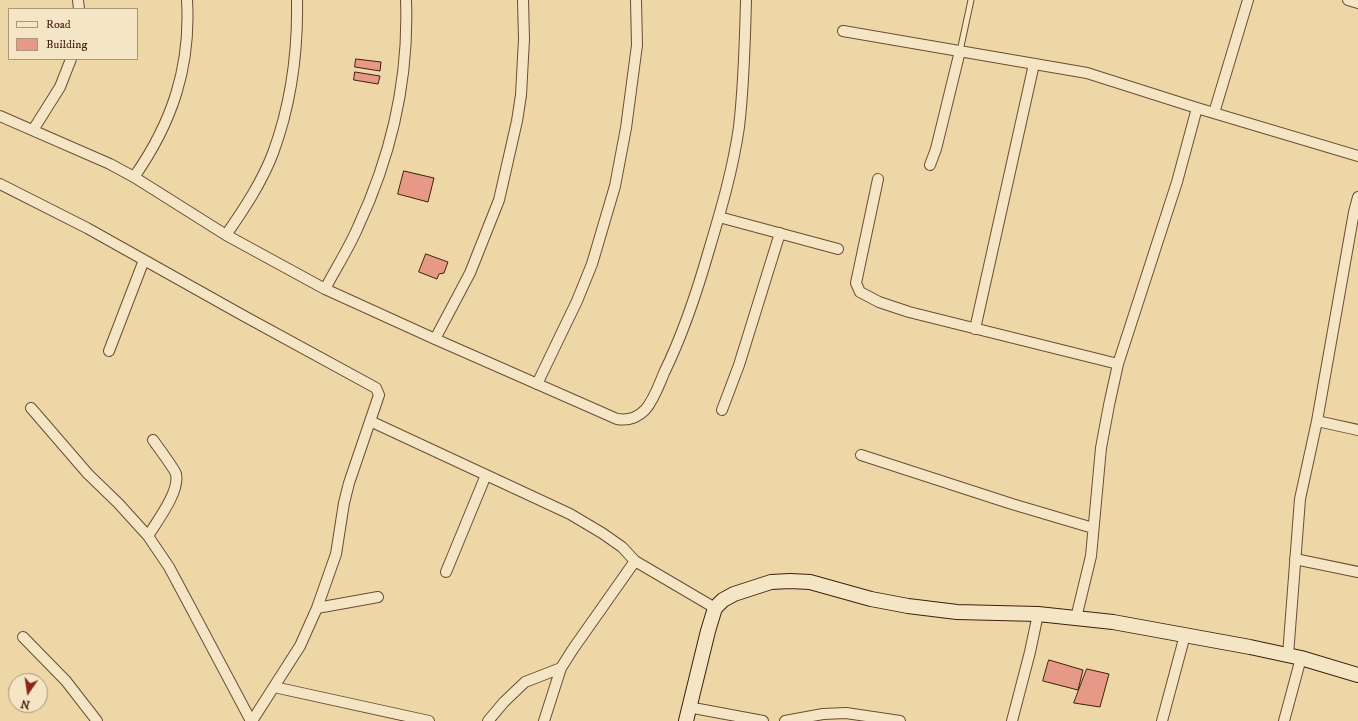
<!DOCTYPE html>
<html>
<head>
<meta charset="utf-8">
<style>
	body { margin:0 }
	#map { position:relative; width:1358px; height:721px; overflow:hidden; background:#eed7a6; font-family:"IM FELL DW Pica",serif }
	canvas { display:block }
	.legend { position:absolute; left:8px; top:8px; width:130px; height:52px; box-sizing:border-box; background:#f4e5c5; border:1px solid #ac957c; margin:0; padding:5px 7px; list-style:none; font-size:12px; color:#401e0f }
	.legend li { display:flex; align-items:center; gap:8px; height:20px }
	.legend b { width:20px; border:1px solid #ac957c }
	.north { position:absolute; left:8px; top:673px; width:40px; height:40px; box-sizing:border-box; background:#f4e5c5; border:1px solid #ac957c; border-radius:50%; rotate:193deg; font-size:11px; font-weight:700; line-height:16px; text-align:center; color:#401e0f }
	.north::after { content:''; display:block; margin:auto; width:14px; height:18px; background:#8f2418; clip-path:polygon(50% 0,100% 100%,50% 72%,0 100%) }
</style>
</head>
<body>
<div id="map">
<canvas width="1358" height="721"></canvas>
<ul class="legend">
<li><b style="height:5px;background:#f4e5c5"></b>Road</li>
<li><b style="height:11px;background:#e79987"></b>Building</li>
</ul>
<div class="north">N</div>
</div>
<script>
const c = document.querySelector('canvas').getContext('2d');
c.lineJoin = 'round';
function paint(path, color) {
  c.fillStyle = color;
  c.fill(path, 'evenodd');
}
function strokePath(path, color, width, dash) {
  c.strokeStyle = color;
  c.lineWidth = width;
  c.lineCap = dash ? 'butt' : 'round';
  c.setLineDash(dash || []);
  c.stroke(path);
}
const building = new Path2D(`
	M 356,59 L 381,62 L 380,71 L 355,67 Z
	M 355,72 L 380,76 L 378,84 L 354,80 Z
	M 404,171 L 434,178 L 428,202 L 398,194 Z
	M 426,254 L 448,262 L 444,273 L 439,274 L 437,279 L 419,272 Z
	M 1049,660 L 1083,670 L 1078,690 L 1043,681 Z
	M 1087,669 L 1109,674 L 1100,707 L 1074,703 Z`);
const lane = new Path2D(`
	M 960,51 L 971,0`);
const street = new Path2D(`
	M 78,0 L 79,9
	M 1348,0 L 1358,3
	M 843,31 L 1087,73 L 1197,108 L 1358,156
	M 1214,113 L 1248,0
	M 0,116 L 110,164 L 134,177 L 226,235 L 325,289 L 435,339 L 617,419 C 628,421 637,418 645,410 C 654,400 659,385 664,373 C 683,334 697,292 709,250 C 721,210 733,169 739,127 C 744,85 745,42 746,0
	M 33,130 L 60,87 L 71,59
	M 930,165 L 936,149 L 960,51
	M 134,177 C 172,123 191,67 187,0
	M 878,179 L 856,283 L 860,292 L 879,302 L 909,312 L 1118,364
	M 0,184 L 87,228 L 244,316 L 376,388 L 379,395 L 349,483 L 344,503 L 336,554 L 317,608 L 300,646 L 252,721
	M 719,217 L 838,249
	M 226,235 C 244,209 262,182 273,153 C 291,104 298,51 297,0
	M 325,289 C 336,268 349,248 358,227 C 391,156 409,78 406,0
	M 975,329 L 1034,64
	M 435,339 L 470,273 L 499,200 L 517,121 L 521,95 L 524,39 L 523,0
	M 109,351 L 144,260
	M 537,384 L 577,301 L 592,264 L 615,186 L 626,128 L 637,45 L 636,0
	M 31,408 L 88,474 L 118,503 L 148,536 L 169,567 L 184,595 L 251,721
	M 722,410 L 739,365 L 780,233
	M 370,421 L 570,514 L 602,533 L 622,547 L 635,561 L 715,608
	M 1317,421 L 1358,430
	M 861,455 L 1012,504 L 1093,528
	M 148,536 C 157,521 180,492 176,474 C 174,468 158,447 153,440
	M 1295,559 L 1358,572
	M 446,572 L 486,475
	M 317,608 L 378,597
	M 1076,618 L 1091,556 L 1101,448 L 1109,405 L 1118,364 L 1177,182 L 1197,108
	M 23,637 L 66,681 L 97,721
	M 1288,655 L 1300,499 L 1317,421 L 1354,212 L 1358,197
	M 274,687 L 429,721
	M 688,707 L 763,721
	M 488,721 L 504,702 L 525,682 L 561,668
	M 544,721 L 561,668 L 573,649 L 635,561
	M 785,721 L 823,714 L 846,713 L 900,721
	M 1012,721 L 1030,652 L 1038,614
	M 1162,721 L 1185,635
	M 1284,721 L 1301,658`);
const secondary = new Path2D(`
	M 686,721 L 708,631 L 715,608 L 723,600 L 734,594 L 771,582 L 790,581 L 810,582 L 871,599 L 908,606 L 957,612 L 1038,614 L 1113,622 L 1250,647 L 1301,658 L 1358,675`);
paint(building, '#e79987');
strokePath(building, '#401e0f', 1);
strokePath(lane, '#6c4c35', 7);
strokePath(street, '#6c4c35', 12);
strokePath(secondary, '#401e0f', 16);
strokePath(lane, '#f4e5c5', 5);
strokePath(street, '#f4e5c5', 10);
strokePath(secondary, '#f4e5c5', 14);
</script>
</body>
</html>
